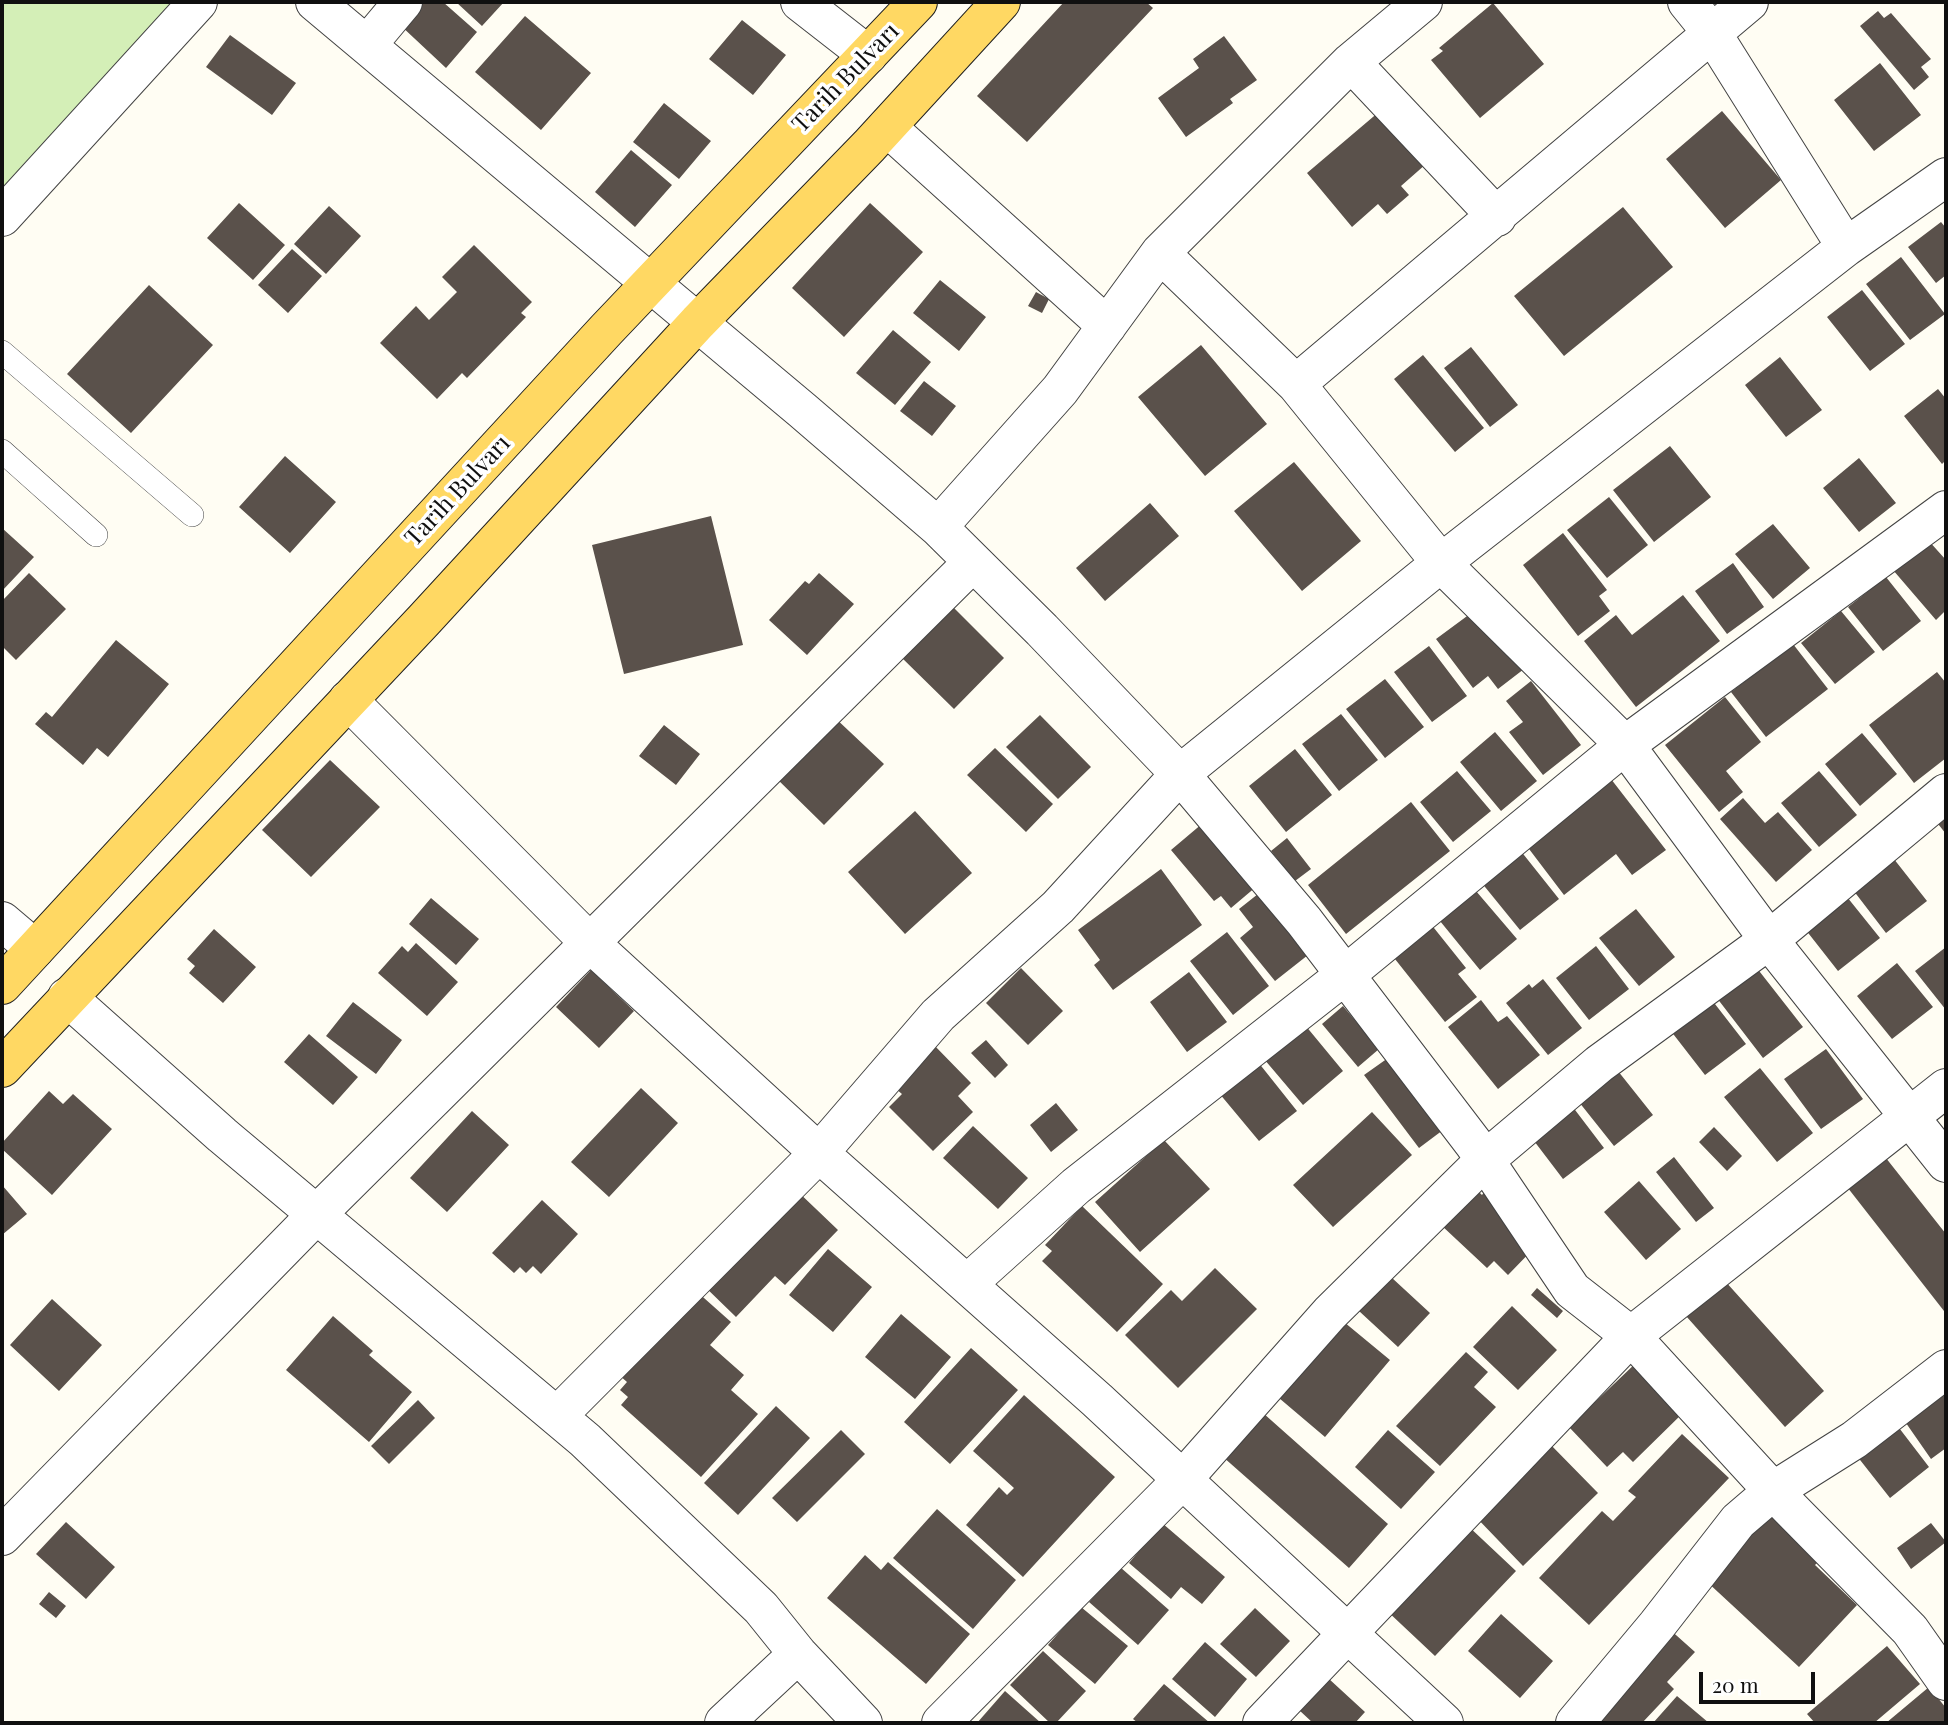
<!DOCTYPE html>
<html>
<head>
<meta charset="utf-8">
<style>
	body { margin:0 }
	#map { position:relative; width:1948px; height:1725px; overflow:hidden; background:#fffdf3; font-family:"Playfair Display",serif }
	canvas { display:block }
	.frame { position:absolute; inset:0; border:4px solid #101010; pointer-events:none }
	.scale { position:absolute; left:1699px; top:1672px; width:116px; height:32px; box-sizing:border-box; border:4px solid #101010; border-top:0; padding-left:9px; font-size:21px; line-height:24px; white-space:nowrap; color:#101010; -webkit-text-stroke:5px #fff; paint-order:stroke }
</style>
</head>
<body>
<div id="map">
<canvas width="1948" height="1725"></canvas>
<div class="frame"></div>
<div class="scale">20 m</div>
</div>
<script>
const c = document.querySelector('canvas').getContext('2d');
c.lineJoin = 'round';
function paint(path, color) {
  c.fillStyle = color;
  c.fill(path, 'evenodd');
}
function strokePath(path, color, width, dash) {
  c.strokeStyle = color;
  c.lineWidth = width;
  c.lineCap = dash ? 'butt' : 'round';
  c.setLineDash(dash || []);
  c.stroke(path);
}
function write(font, color, halo, rows, align = 'center') {
  c.font = font + ' "Playfair Display",serif';
  c.lineWidth = 7;
  c.setLineDash([]);
  c.textBaseline = 'middle';
  c.strokeStyle = halo;
  c.fillStyle = color;
  for (const [text, x, y, turn = 0] of rows) {
    c.save();
    c.translate(x, y);
    c.rotate((+turn || 0) * Math.PI / 180);
    c.textAlign = isNaN(turn) ? turn : align;
    if (halo) c.strokeText(text, 0, 0);
    c.fillText(text, 0, 0);
    c.restore();
  }
}
const green = new Path2D(`
	M 2,2 L 191,2 L 2,201 Z`);
const building = new Path2D(`
	M 419,2 L 443,2 L 477,32 L 446,68 L 399,24 Z
	M 456,2 L 504,2 L 482,26 Z
	M 1064,2 L 1146,2 L 1153,8 L 1027,142 L 977,96 Z
	M 1493,3 L 1544,64 L 1480,118 L 1431,60 L 1443,51 L 1439,48 Z
	M 1878,11 L 1884,18 L 1891,13 L 1931,59 L 1921,67 L 1929,77 L 1914,90 L 1860,26 Z
	M 525,16 L 591,73 L 541,130 L 475,72 Z
	M 742,20 L 786,55 L 753,95 L 709,59 Z
	M 230,35 L 296,83 L 272,115 L 206,67 Z
	M 1224,36 L 1257,80 L 1230,99 L 1233,103 L 1186,137 L 1158,98 L 1199,68 L 1193,59 Z
	M 1880,63 L 1921,115 L 1874,151 L 1834,100 Z
	M 664,103 L 711,141 L 679,179 L 633,142 Z
	M 1380,111 L 1426,164 L 1401,186 L 1409,195 L 1387,214 L 1378,204 L 1352,227 L 1307,173 Z
	M 1722,111 L 1781,180 L 1725,228 L 1666,159 Z
	M 631,150 L 672,185 L 635,227 L 595,192 Z
	M 239,203 L 285,245 L 253,280 L 207,238 Z
	M 870,203 L 923,252 L 844,337 L 792,288 Z
	M 329,206 L 361,236 L 326,274 L 294,244 Z
	M 1623,207 L 1673,267 L 1564,356 L 1514,296 Z
	M 1941,222 L 1946,228 L 1946,275 L 1936,283 L 1908,247 Z
	M 474,245 L 532,302 L 521,313 L 526,317 L 467,378 L 462,373 L 437,399 L 380,343 L 416,306 L 429,320 L 457,292 L 442,277 Z
	M 292,249 L 322,276 L 288,313 L 258,285 Z
	M 1901,257 L 1945,314 L 1910,340 L 1866,284 Z
	M 940,280 L 986,317 L 959,351 L 913,313 Z
	M 149,285 L 213,345 L 131,433 L 67,374 Z
	M 1862,290 L 1905,344 L 1870,371 L 1827,317 Z
	M 1036,292 L 1049,299 L 1042,313 L 1028,306 Z
	M 893,330 L 931,362 L 895,405 L 856,373 Z
	M 1201,345 L 1267,424 L 1205,476 L 1138,397 Z
	M 1471,347 L 1518,405 L 1490,427 L 1444,368 Z
	M 1423,355 L 1484,428 L 1455,452 L 1394,379 Z
	M 1780,357 L 1822,410 L 1786,437 L 1745,385 Z
	M 924,381 L 956,406 L 932,436 L 900,411 Z
	M 1938,389 L 1946,399 L 1946,460 L 1942,464 L 1904,416 Z
	M 1670,446 L 1711,497 L 1654,542 L 1613,490 Z
	M 285,456 L 336,502 L 290,553 L 239,507 Z
	M 1859,458 L 1896,503 L 1859,532 L 1823,488 Z
	M 1294,462 L 1361,541 L 1302,591 L 1234,511 Z
	M 1609,497 L 1648,545 L 1607,578 L 1567,530 Z
	M 1150,503 L 1179,536 L 1105,601 L 1076,568 Z
	M 711,516 L 743,645 L 624,674 L 592,545 Z
	M 1773,524 L 1810,568 L 1773,599 L 1735,554 Z
	M 2,528 L 34,557 L 2,591 Z
	M 1563,533 L 1607,590 L 1599,596 L 1610,611 L 1578,636 L 1523,565 Z
	M 1928,540 L 1946,560 L 1946,610 L 1936,620 L 1893,570 Z
	M 1733,563 L 1764,607 L 1727,634 L 1695,591 Z
	M 29,573 L 66,609 L 16,660 L 2,646 L 2,601 Z
	M 819,573 L 854,604 L 807,655 L 769,620 L 805,581 L 809,584 Z
	M 1886,577 L 1921,621 L 1883,651 L 1848,607 Z
	M 1683,595 L 1720,641 L 1636,707 L 1584,641 L 1616,615 L 1632,635 Z
	M 951,605 L 1004,658 L 954,709 L 900,656 Z
	M 1478,608 L 1524,669 L 1498,689 L 1488,676 L 1473,688 L 1436,639 Z
	M 1841,611 L 1875,652 L 1835,684 L 1801,643 Z
	M 116,640 L 169,684 L 108,757 L 97,748 L 83,765 L 35,724 L 46,712 L 52,717 Z
	M 1793,644 L 1828,689 L 1766,737 L 1731,692 Z
	M 1429,646 L 1467,696 L 1432,722 L 1394,672 Z
	M 1937,672 L 1946,683 L 1946,758 L 1914,783 L 1869,725 Z
	M 1385,679 L 1424,727 L 1385,758 L 1346,709 Z
	M 1531,681 L 1581,745 L 1543,775 L 1509,732 L 1523,722 L 1506,701 Z
	M 1725,697 L 1761,742 L 1726,771 L 1743,792 L 1719,812 L 1665,745 Z
	M 1341,714 L 1378,760 L 1339,791 L 1302,744 Z
	M 832,715 L 884,764 L 824,825 L 773,775 Z
	M 1040,715 L 1091,767 L 1058,799 L 1006,747 Z
	M 664,725 L 700,754 L 676,785 L 639,756 Z
	M 1495,732 L 1537,781 L 1501,811 L 1460,762 Z
	M 1862,733 L 1897,774 L 1860,806 L 1825,764 Z
	M 995,748 L 1053,804 L 1026,832 L 967,775 Z
	M 1295,749 L 1332,795 L 1286,832 L 1249,786 Z
	M 330,760 L 380,807 L 311,877 L 262,830 Z
	M 1457,771 L 1491,811 L 1453,842 L 1420,802 Z
	M 1819,771 L 1857,815 L 1819,847 L 1781,803 Z
	M 1611,779 L 1666,850 L 1632,875 L 1616,854 L 1564,895 L 1526,845 Z
	M 1743,798 L 1765,823 L 1778,812 L 1812,850 L 1776,882 L 1720,819 Z
	M 1411,802 L 1450,851 L 1346,934 L 1308,885 Z
	M 1946,803 L 1946,834 L 1931,815 Z
	M 915,811 L 972,873 L 905,934 L 848,872 Z
	M 1203,823 L 1257,886 L 1231,908 L 1221,896 L 1214,901 L 1171,850 Z
	M 1287,838 L 1311,869 L 1295,881 L 1271,851 Z
	M 1520,850 L 1559,899 L 1520,930 L 1481,882 Z
	M 1890,854 L 1927,901 L 1886,933 L 1850,886 Z
	M 1161,869 L 1202,925 L 1113,990 L 1094,965 L 1100,960 L 1078,930 Z
	M 1839,887 L 1880,938 L 1838,971 L 1798,920 Z
	M 1476,891 L 1517,939 L 1480,970 L 1440,921 Z
	M 1258,894 L 1308,955 L 1275,981 L 1240,938 L 1253,927 L 1239,909 Z
	M 431,898 L 479,939 L 456,965 L 409,924 Z
	M 1636,909 L 1675,957 L 1639,986 L 1599,938 Z
	M 1430,923 L 1466,968 L 1458,974 L 1477,997 L 1445,1022 L 1391,954 Z
	M 214,929 L 256,967 L 223,1003 L 189,973 L 195,966 L 187,959 Z
	M 1227,932 L 1269,986 L 1233,1015 L 1190,961 Z
	M 416,943 L 458,982 L 427,1016 L 378,973 L 402,946 L 408,952 Z
	M 1596,946 L 1629,989 L 1589,1020 L 1556,978 Z
	M 1946,947 L 1946,1010 L 1915,971 Z
	M 1749,958 L 1803,1027 L 1763,1058 L 1710,989 Z
	M 1897,963 L 1933,1007 L 1892,1039 L 1857,996 Z
	M 1021,968 L 1063,1011 L 1028,1045 L 986,1003 Z
	M 591,970 L 634,1011 L 599,1048 L 556,1007 Z
	M 1189,972 L 1227,1022 L 1187,1052 L 1150,1002 Z
	M 1543,979 L 1582,1028 L 1548,1055 L 1506,1003 L 1529,984 L 1532,988 Z
	M 1708,995 L 1746,1044 L 1705,1075 L 1667,1026 Z
	M 1481,1000 L 1498,1022 L 1507,1016 L 1540,1055 L 1498,1089 L 1448,1027 Z
	M 353,1002 L 402,1040 L 376,1074 L 326,1036 Z
	M 1343,1006 L 1379,1049 L 1358,1067 L 1322,1024 Z
	M 1305,1025 L 1343,1071 L 1303,1105 L 1264,1059 Z
	M 309,1034 L 358,1077 L 333,1105 L 284,1062 Z
	M 986,1040 L 1008,1065 L 995,1078 L 971,1053 Z
	M 933,1044 L 971,1083 L 958,1096 L 973,1112 L 933,1151 L 889,1107 L 902,1094 L 896,1089 Z
	M 1826,1049 L 1863,1099 L 1821,1129 L 1784,1079 Z
	M 1388,1058 L 1443,1130 L 1419,1148 L 1364,1075 Z
	M 1258,1062 L 1297,1111 L 1259,1141 L 1219,1093 Z
	M 1614,1066 L 1653,1115 L 1614,1146 L 1575,1097 Z
	M 1760,1068 L 1813,1133 L 1777,1162 L 1724,1097 Z
	M 641,1088 L 678,1123 L 609,1197 L 571,1162 Z
	M 49,1091 L 63,1104 L 73,1094 L 112,1129 L 52,1195 L 2,1149 L 2,1143 Z
	M 1569,1102 L 1604,1148 L 1563,1179 L 1528,1133 Z
	M 1056,1103 L 1078,1130 L 1051,1152 L 1030,1125 Z
	M 472,1111 L 509,1145 L 447,1212 L 410,1178 Z
	M 1372,1112 L 1412,1155 L 1333,1227 L 1293,1185 Z
	M 973,1126 L 1028,1178 L 998,1209 L 943,1158 Z
	M 1714,1127 L 1742,1156 L 1727,1171 L 1699,1142 Z
	M 1164,1140 L 1210,1189 L 1140,1252 L 1095,1202 Z
	M 1882,1153 L 1946,1234 L 1946,1309 L 1944,1311 L 1844,1183 Z
	M 1674,1157 L 1714,1208 L 1696,1222 L 1656,1172 Z
	M 1639,1181 L 1681,1229 L 1646,1260 L 1604,1212 Z
	M 2,1185 L 27,1214 L 2,1235 Z
	M 793,1187 L 838,1230 L 785,1285 L 775,1276 L 736,1317 L 701,1283 Z
	M 1475,1188 L 1482,1195 L 1485,1191 L 1540,1242 L 1508,1275 L 1494,1261 L 1487,1268 L 1441,1225 Z
	M 542,1200 L 578,1234 L 541,1274 L 533,1266 L 526,1273 L 520,1267 L 514,1273 L 492,1253 Z
	M 1082,1206 L 1163,1284 L 1117,1332 L 1042,1261 L 1052,1251 L 1045,1245 Z
	M 828,1249 L 872,1287 L 833,1332 L 789,1295 Z
	M 1215,1268 L 1257,1309 L 1178,1388 L 1125,1335 L 1171,1290 L 1182,1301 Z
	M 1391,1277 L 1430,1313 L 1398,1347 L 1359,1311 Z
	M 1725,1281 L 1824,1391 L 1785,1427 L 1686,1316 Z
	M 1537,1288 L 1563,1311 L 1557,1318 L 1531,1295 Z
	M 695,1290 L 731,1322 L 710,1345 L 744,1375 L 731,1390 L 758,1414 L 701,1477 L 621,1405 L 628,1397 L 620,1390 L 627,1382 L 619,1375 Z
	M 52,1299 L 102,1345 L 59,1391 L 10,1345 Z
	M 1512,1306 L 1557,1350 L 1518,1390 L 1473,1347 Z
	M 901,1314 L 951,1357 L 915,1399 L 865,1357 Z
	M 333,1316 L 373,1351 L 369,1355 L 412,1392 L 369,1442 L 286,1370 Z
	M 1344,1322 L 1390,1360 L 1325,1437 L 1279,1398 Z
	M 971,1348 L 1018,1390 L 950,1464 L 904,1422 Z
	M 1466,1352 L 1488,1372 L 1474,1387 L 1496,1407 L 1440,1466 L 1396,1426 Z
	M 1638,1361 L 1686,1410 L 1633,1462 L 1623,1452 L 1607,1467 L 1569,1427 Z
	M 1939,1385 L 1946,1395 L 1946,1448 L 1931,1459 L 1899,1413 Z
	M 1024,1395 L 1115,1477 L 1023,1577 L 966,1525 L 999,1487 L 1007,1495 L 1014,1488 L 973,1451 Z
	M 418,1400 L 435,1418 L 389,1464 L 371,1446 Z
	M 1254,1405 L 1388,1524 L 1349,1568 L 1214,1449 Z
	M 776,1406 L 810,1438 L 738,1515 L 704,1483 Z
	M 1893,1420 L 1929,1467 L 1890,1498 L 1853,1451 Z
	M 841,1430 L 865,1454 L 797,1522 L 772,1498 Z
	M 1388,1430 L 1435,1472 L 1401,1509 L 1355,1467 Z
	M 1682,1434 L 1729,1478 L 1589,1625 L 1539,1578 L 1602,1511 L 1613,1521 L 1636,1497 L 1628,1491 Z
	M 1548,1442 L 1598,1493 L 1523,1566 L 1473,1514 Z
	M 937,1509 L 1016,1580 L 973,1629 L 893,1558 Z
	M 1768,1513 L 1819,1561 L 1815,1565 L 1857,1605 L 1799,1667 L 1705,1580 Z
	M 66,1522 L 115,1567 L 86,1599 L 36,1554 Z
	M 1162,1523 L 1225,1577 L 1202,1604 L 1181,1587 L 1171,1599 L 1129,1563 Z
	M 1931,1523 L 1946,1542 L 1911,1569 L 1897,1548 Z
	M 1466,1524 L 1516,1571 L 1435,1656 L 1385,1609 Z
	M 865,1555 L 881,1570 L 888,1562 L 970,1634 L 926,1684 L 827,1598 Z
	M 1120,1567 L 1169,1610 L 1138,1645 L 1089,1602 Z
	M 49,1592 L 66,1606 L 56,1618 L 39,1604 Z
	M 1081,1607 L 1128,1646 L 1095,1684 L 1048,1645 Z
	M 1255,1608 L 1290,1641 L 1256,1677 L 1220,1644 Z
	M 1501,1614 L 1553,1661 L 1520,1698 L 1468,1651 Z
	M 1667,1627 L 1695,1652 L 1667,1682 L 1674,1689 L 1642,1723 L 1579,1723 Z
	M 1205,1642 L 1247,1679 L 1215,1717 L 1172,1679 Z
	M 1887,1646 L 1920,1684 L 1874,1723 L 1815,1723 L 1807,1714 Z
	M 1043,1651 L 1086,1691 L 1056,1723 L 1050,1723 L 1010,1685 Z
	M 1328,1678 L 1365,1712 L 1355,1723 L 1313,1723 L 1299,1710 Z
	M 1164,1684 L 1210,1723 L 1138,1723 L 1133,1719 Z
	M 1929,1687 L 1946,1708 L 1946,1723 L 1886,1723 Z
	M 1005,1691 L 1041,1723 L 977,1723 Z
	M 1677,1696 L 1709,1723 L 1653,1723 Z`);
const lane = new Path2D(`
	M 2,352 L 192,515
	M 2,451 L 96,535`);
const street = new Path2D(`
	M 315,2 L 802,410 L 938,527 L 1042,630 L 1180,774 L 1304,921 L 1474,1144 L 1572,1290 L 1631,1336 L 1773,1491 L 1910,1630 L 1946,1681
	M 800,2 L 868,55
	M 1687,2 L 1712,33 L 1846,247 L 1946,177
	M 367,45 L 403,2
	M 1351,62 L 1497,217
	M 887,127 L 1107,326
	M 2,217 L 198,2
	M 1296,384 L 1749,2
	M 1946,510 L 1625,745 L 1769,940 L 1946,1163
	M 938,527 L 1060,390 L 1160,253 L 1351,62 L 1423,2
	M 348,700 L 590,943 L 819,1153 L 1097,1400 L 1444,1723
	M 2,921 L 35,949
	M 67,997 L 222,1135 L 585,1440 L 761,1608 L 798,1654 L 863,1723
	M 967,1284 L 1076,1186 L 1345,975 L 1625,745 L 1441,563 L 1296,384 L 1160,253
	M 557,1416 L 819,1153 L 938,1015 L 1058,907 L 1180,774 L 1441,563 L 1846,247
	M 2,1536 L 317,1214 L 973,562
	M 724,1723 L 798,1654
	M 941,1723 L 1183,1479 L 1330,1313 L 1485,1160 L 1599,1064 L 1769,940 L 1946,793
	M 1262,1723 L 1631,1336 L 1946,1088
	M 1575,1723 L 1657,1625 L 1738,1521 L 1773,1491 L 1854,1440 L 1946,1369`);
const primary = new Path2D(`
	M 2,985 L 606,330 L 918,2
	M 2,1068 L 424,620 L 698,322 L 869,146 L 1001,2`);
const streetNames = [
	["Tarih Bulvarı",846,78,-46],
	["Tarih Bulvarı",458,491,-47]
];
paint(green, '#d4efb7');
paint(building, '#5a514b');
strokePath(lane, '#434343', 24);
strokePath(street, '#434343', 40);
strokePath(primary, '#212121', 40);
strokePath(lane, '#fff', 23);
strokePath(street, '#fff', 38);
strokePath(primary, '#ffd863', 38);
write('24px', '#101010', '#fff', streetNames);
</script>
</body>
</html>
